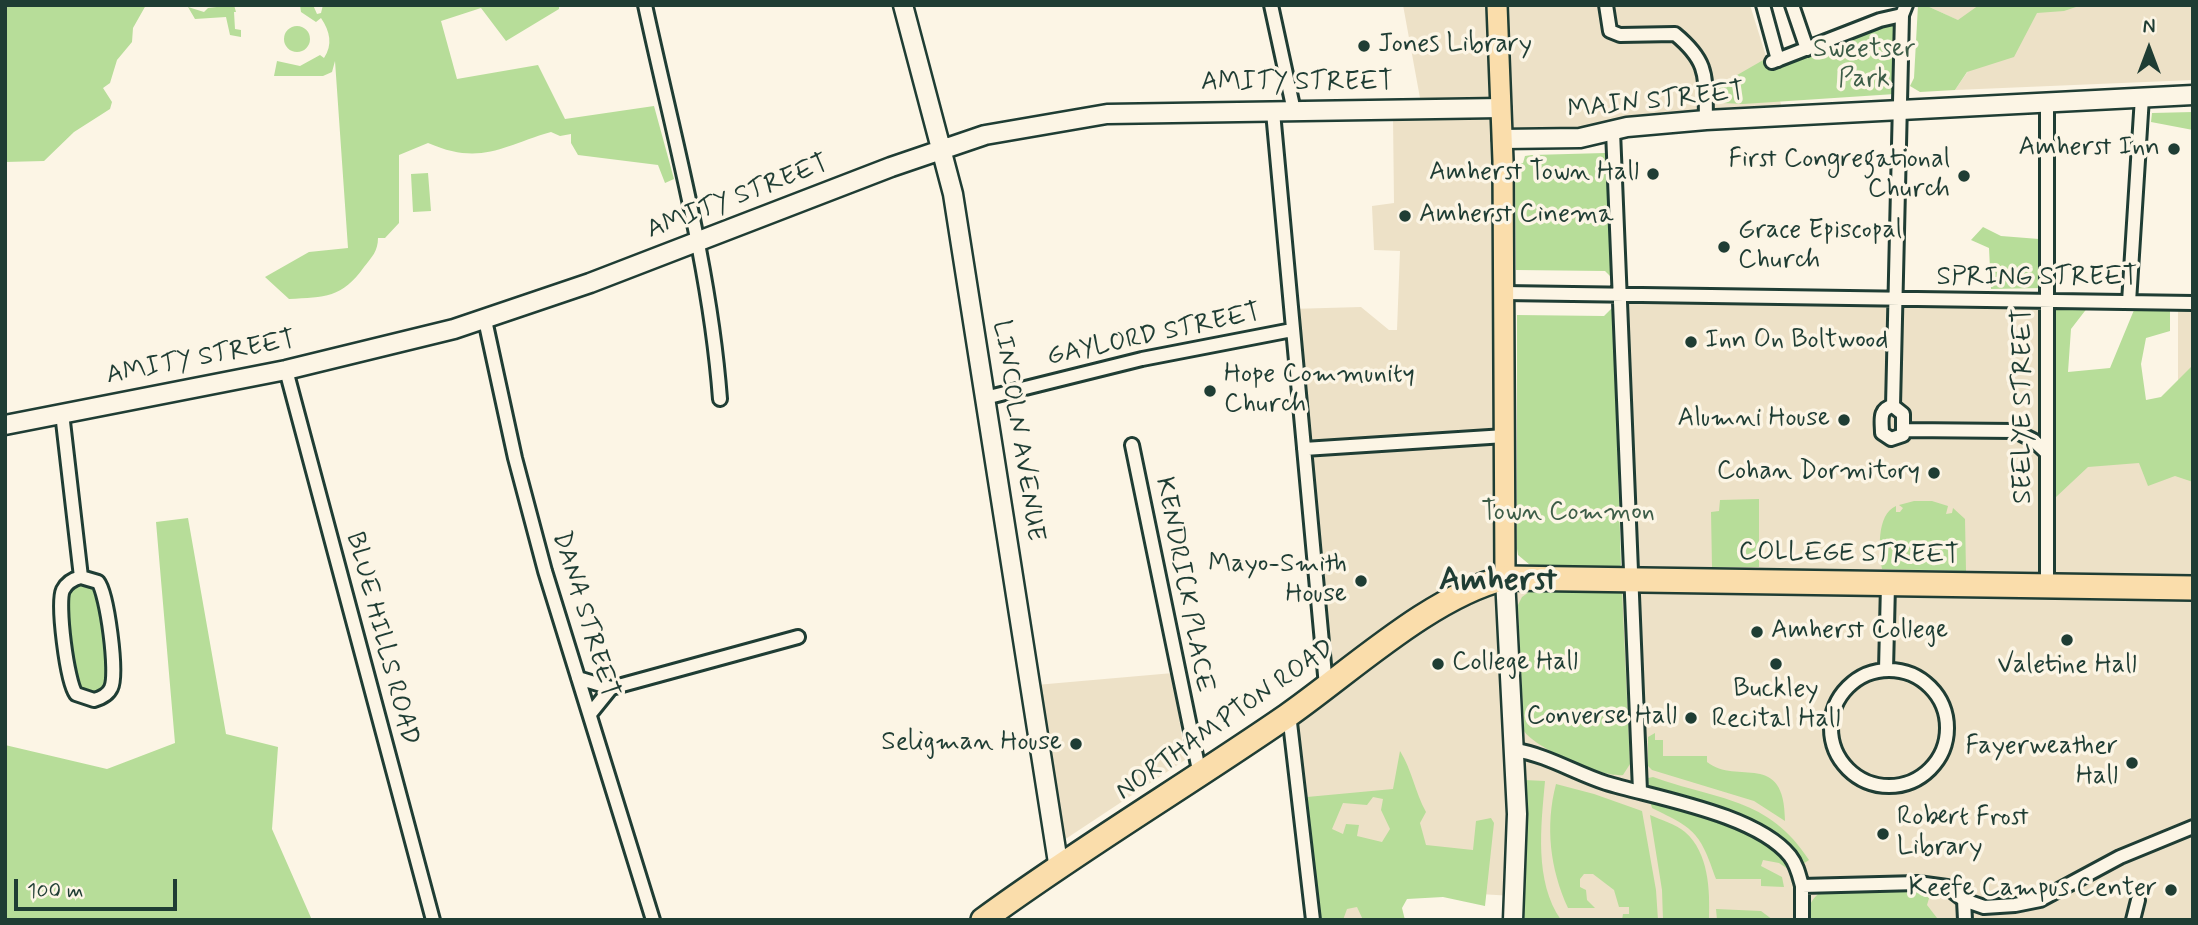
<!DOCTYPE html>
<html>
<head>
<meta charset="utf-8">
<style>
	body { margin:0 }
	#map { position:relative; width:2198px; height:925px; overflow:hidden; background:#fcf5e5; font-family:Mynerve,sans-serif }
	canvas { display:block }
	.frame { position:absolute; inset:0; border:7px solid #1f3d34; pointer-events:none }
	.north { position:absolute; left:2114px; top:14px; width:70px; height:70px; -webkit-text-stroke:5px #fcf5e5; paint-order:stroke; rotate:0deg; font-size:19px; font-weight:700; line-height:28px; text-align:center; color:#1f3d34 }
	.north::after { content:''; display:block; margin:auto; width:24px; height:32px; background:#1f3d34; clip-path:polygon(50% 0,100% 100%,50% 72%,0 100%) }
	.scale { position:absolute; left:14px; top:879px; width:163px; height:32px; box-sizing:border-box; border:4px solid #1f3d34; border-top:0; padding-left:9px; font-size:21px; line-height:24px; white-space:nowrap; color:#1f3d34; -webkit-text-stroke:5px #fcf5e5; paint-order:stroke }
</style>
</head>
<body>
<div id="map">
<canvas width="2198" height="925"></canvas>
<div class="frame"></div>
<div class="north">N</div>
<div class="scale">100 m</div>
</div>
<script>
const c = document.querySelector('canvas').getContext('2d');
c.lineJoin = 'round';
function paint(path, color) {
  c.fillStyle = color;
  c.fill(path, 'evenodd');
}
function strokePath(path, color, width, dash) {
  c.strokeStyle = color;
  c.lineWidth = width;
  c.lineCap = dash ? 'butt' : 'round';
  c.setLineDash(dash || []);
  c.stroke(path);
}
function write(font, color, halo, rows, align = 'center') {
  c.font = font + ' Mynerve,sans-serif';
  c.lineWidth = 7;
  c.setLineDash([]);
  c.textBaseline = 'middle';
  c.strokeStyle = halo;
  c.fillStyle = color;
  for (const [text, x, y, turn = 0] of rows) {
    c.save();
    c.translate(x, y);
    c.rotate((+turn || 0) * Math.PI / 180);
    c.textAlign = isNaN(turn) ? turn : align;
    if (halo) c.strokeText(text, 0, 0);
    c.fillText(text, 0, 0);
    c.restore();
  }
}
const built = new Path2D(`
	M 1403,5 L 1750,5 L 1785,117 L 1503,140 L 1505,578 L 1631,578 L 1621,294 L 2047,301 L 2047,422 L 2081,452 L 2178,452 L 2178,303 L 2193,303 L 2193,920 L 1513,920 L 1513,896 L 1396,889 L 1395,920 L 1313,920 L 1289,714 L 1326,686 L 1290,309 L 1361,307 L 1389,330 L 1397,330 L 1400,251 L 1374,250 L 1372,206 L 1394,203 L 1393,117 L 1422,109 Z
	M 1925,5 L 2193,5 L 2193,80 L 1955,90 L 1992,36 Z
	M 1173,673 L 1185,760 L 1064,840 L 1036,685 Z`);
const green = new Path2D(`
	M 5,5 L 146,5 L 133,28 L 132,42 L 117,60 L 110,83 L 103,88 L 112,102 L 110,109 L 74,132 L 44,161 L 5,162 Z
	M 234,5 L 236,12 L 234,12 L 235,29 L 241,30 L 241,37 L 230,35 L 226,17 L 195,19 L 188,7 L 204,12 L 208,8 Z
	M 300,5 L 313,5 L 317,14 L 321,13 L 323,5 L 559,5 L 559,9 L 506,41 L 481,8 L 441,21 L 457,79 L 538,65 L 565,119 L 654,106 L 674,179 L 665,183 L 658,165 L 578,155 L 571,143 L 571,134 L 560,136 L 551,132 C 502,146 481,166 428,143 L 399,155 L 399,223 L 385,238 L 378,238 C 378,251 372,257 364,267 C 342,298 325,297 289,299 L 265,277 L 309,252 L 348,248 L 335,61 L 332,72 L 323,76 L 274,76 L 277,61 L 300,66 L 320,55 L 324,58 C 333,45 330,31 321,18 L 316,22 L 301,12 Z
	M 1918,5 L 1925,5 L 1958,20 L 1979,5 L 2082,5 L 2064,11 L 2037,13 L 2014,57 L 1967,72 L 1955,90 L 1920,92 L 1910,86 L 1914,78 Z
	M 1885,24 L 1896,27 L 1895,94 L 1743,104 L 1722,103 L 1718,98 L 1718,86 L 1765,59 L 1770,69 Z
	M284 39a13 13 0 1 1 26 0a13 13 0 1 1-26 0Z
	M 2193,112 L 2193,130 L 2151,122 L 2152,113 Z
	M 1605,153 L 1609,160 L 1613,279 L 1605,271 L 1516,270 L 1515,164 L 1523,163 L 1525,156 L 1532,155 Z
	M 428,173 L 431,211 L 413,212 L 411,174 Z
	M 1983,227 L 2001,236 L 2039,239 L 2041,288 L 1991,289 L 1989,248 L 1971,240 Z
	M 1613,307 L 1621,565 L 1617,568 L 1530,565 L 1518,555 L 1517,549 L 1517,315 L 1604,316 Z
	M 2088,307 L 2071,329 L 2068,372 L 2110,368 L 2134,310 L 2170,309 L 2170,331 L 2146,338 L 2141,364 L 2146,400 L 2161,397 L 2193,365 L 2193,482 L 2175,476 L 2148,486 L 2139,463 L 2088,467 L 2056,497 L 2056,308 Z
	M 1759,499 L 1759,567 L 1712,567 L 1711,512 L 1719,511 L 1720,500 Z
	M 1914,501 L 1932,501 L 1948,506 L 1946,514 L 1952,513 L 1953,508 L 1965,519 L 1966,571 L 1882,569 C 1879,551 1876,515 1896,506 L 1896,512 L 1900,512 L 1903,508 L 1899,505 Z
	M 188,518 L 226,734 L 278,747 L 272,829 L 312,920 L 5,920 L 5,745 L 107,769 L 175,743 L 156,522 Z
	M 86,580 L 99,591 L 108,678 L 104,689 L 94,695 L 80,690 L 75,681 L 67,594 L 68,589 Z
	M 1536,587 L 1622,589 L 1630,764 L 1623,775 C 1602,778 1535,748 1524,731 L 1518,605 L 1522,597 Z
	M 1655,733 L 1655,740 L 1663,740 L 1663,756 L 1707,756 L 1707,762 C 1737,786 1785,749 1785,821 L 1754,801 L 1652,770 L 1648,766 L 1648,737 Z
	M 1400,751 C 1412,770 1415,792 1426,812 L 1420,823 L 1426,845 L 1473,850 L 1476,821 L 1491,818 L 1494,823 L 1485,906 L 1443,897 L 1407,899 L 1402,908 L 1405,920 L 1363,920 L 1357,907 L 1347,909 L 1343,920 L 1317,920 L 1309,857 L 1307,797 L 1393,789 ZM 1373,797 L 1383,799 L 1381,810 L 1390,829 L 1382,842 L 1357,836 L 1359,825 L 1346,824 L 1343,834 L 1332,829 L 1343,803 L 1367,805 Z
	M 1653,777 C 1716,800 1769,797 1809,860 L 1803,864 C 1772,813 1701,801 1649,786 L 1648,778 Z
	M 1524,780 L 1545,781 C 1541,826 1534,881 1561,920 L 1520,920 Z
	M 1556,784 L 1594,794 L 1642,811 L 1656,890 L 1658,920 L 1622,920 L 1623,914 L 1629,914 L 1629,907 L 1619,907 L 1614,890 L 1593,874 L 1584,874 L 1580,879 L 1580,887 L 1586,890 L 1587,900 L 1595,908 L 1568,908 C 1550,869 1545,826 1556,784 Z
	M 1650,801 C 1692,811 1774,827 1791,871 L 1779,863 L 1763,860 L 1761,866 L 1782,877 L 1784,887 L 1761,886 L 1761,879 L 1716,879 C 1700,832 1695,829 1652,808 Z
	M 1650,815 C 1661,820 1676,824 1685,832 C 1709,853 1710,890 1709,920 L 1663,920 L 1662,890 Z
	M 1907,889 L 1930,895 L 1927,905 L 1937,918 L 1942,920 L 1806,920 C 1808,907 1813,893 1827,890 C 1839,887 1884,892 1900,892 Z
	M 1716,909 L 1761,911 L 1773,920 L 1717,920 Z`);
const street = new Path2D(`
	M 645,5 C 673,135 710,266 720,399
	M 1271,5 L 1294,111
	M 1606,5 L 1610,31 L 1620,35 L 1675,34 C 1710,63 1705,77 1706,120
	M 1763,5 L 1778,60
	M 1792,5 L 1807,49
	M 1772,62 L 1880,20 L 1902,15 L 1906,5
	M 1273,112 L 1326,686
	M 1613,131 L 1640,791
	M 1504,293 L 2193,303
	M 2129,302 L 2142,97
	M 485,320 L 515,458 L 545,571 L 653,920
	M 286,370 L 433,920
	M 985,398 L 1142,359 L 1292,330
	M 1893,406 L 1902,15
	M 1893,406 L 1903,414 L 1903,435 L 1891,439 L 1882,433 C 1882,421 1878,409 1893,406 Z
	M 62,413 L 81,577 C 73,579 67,582 63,590 C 57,603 67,682 76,694 L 94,700 C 101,698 108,695 111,688 C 118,674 107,593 98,582 L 81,577
	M 1905,430 L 2015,431 L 2033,440 L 2047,453
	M 1132,445 L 1200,775
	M 1304,449 L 1505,436
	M 2047,586 L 2047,101
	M 1886,670 L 1888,584
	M1831 728a58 58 0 1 1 116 0a58 58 0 1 1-116 0Z
	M 578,678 L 611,688
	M 590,714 L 611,688 L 798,637
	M 1289,714 L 1313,920
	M 1515,750 C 1547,755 1575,773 1606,783 C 1656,798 1756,814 1790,856 C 1797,865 1799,875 1802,886
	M 1964,900 L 1965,920
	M 1802,920 L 1802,886 L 1918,883 L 1947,887 L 1964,900 L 1984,907 L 2015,905 L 2040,900 L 2120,857 L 2193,827
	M 2133,920 L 2138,900`);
const secondary = new Path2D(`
	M 903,5 L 953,194 L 1059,869
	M 1502,139 L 1580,138 L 1627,127 L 1706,120 L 2193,95
	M 5,425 L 286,370 L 454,329 L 590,283 L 891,167 L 985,135 L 1107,114 L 1501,108
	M 1505,578 L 1517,814 L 1513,920`);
const primary = new Path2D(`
	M 1497,5 L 1503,161 L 1505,578`);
const highway = new Path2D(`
	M 983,920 C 1081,848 1187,785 1287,716 C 1350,672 1431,596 1505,578 L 2193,588`);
const markers = [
	[1364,46,7,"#1f3d34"],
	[2174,149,7,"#1f3d34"],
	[1653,174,7,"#1f3d34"],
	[1964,176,7,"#1f3d34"],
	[1405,216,7,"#1f3d34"],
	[1724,247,7,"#1f3d34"],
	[1691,342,7,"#1f3d34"],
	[1210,391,7,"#1f3d34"],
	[1844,420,7,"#1f3d34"],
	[1934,473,7,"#1f3d34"],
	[1361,581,7,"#1f3d34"],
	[1757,632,7,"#1f3d34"],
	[2067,640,7,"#1f3d34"],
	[1438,664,7,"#1f3d34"],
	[1776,664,7,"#1f3d34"],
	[1691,718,7,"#1f3d34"],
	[1076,744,7,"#1f3d34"],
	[2132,763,7,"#1f3d34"],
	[1883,834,7,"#1f3d34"],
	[2171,890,7,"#1f3d34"]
];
const poiNames = [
	["Jones Library",1378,46,"left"],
	["Amherst Inn",2160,149],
	["First Congregational",1950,161],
	["Church",1950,191],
	["Amherst Town Hall",1639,174],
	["Amherst Cinema",1419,216,"left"],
	["Grace Episcopal",1738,232,"left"],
	["Church",1738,262,"left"],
	["Inn On Boltwood",1705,342,"left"],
	["Hope Community",1224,376,"left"],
	["Church",1224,406,"left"],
	["Alumni House",1830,420],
	["Cohan Dormitory",1920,473],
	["Mayo-Smith",1347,566],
	["House",1347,596],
	["Amherst College",1771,632,"left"],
	["College Hall",1452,664,"left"],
	["Valetine Hall",2067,667,"center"],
	["Buckley",1776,691,"center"],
	["Recital Hall",1776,721,"center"],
	["Converse Hall",1677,718],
	["Seligman House",1062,744],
	["Fayerweather",2118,748],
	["Hall",2118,778],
	["Robert Frost",1897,819,"left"],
	["Library",1897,849,"left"],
	["Keefe Campus Center",2157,890]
];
const parkNames = [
	["Sweetser",1864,51],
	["Park",1864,81],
	["Town Common",1568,514]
];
const streetNames = [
	["AMITY STREET",1297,84],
	["MAIN STREET",1656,102,-6],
	["AMITY STREET",738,198,-21],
	["SPRING STREET",2037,279],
	["GAYLORD STREET",1154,336,-12],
	["AMITY STREET",201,359,-11],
	["SEELYE STREET",2025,406,-90],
	["LINCOLN AVENUE",1017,431,81],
	["COLLEGE STREET",1849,555,1],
	["KENDRICK PLACE",1183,585,79],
	["DANA STREET",584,615,73],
	["BLUE HILLS ROAD",381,639,75],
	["NORTHAMPTON ROAD",1226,721,-35]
];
const districtNames = [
	["Amherst",1498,582]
];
paint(built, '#ede1c7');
paint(green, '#b7dd99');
strokePath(street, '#1f3d34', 18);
strokePath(secondary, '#1f3d34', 23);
strokePath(primary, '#1f3d34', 24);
strokePath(highway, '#1f3d34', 28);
strokePath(street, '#fcf5e5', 12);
strokePath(secondary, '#fcf5e5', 18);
strokePath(primary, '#faddab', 19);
strokePath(highway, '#faddab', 23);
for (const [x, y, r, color] of markers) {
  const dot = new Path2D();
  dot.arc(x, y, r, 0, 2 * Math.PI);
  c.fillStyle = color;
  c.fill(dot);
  strokePath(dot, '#fcf5e5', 2.5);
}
write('26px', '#1f3d34', '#fcf5e5', poiNames, 'right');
write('26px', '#3d5d48', '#fcf5e5', parkNames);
write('26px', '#1f3d34', '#fcf5e5', streetNames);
write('bold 33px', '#1f3d34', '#fcf5e5', districtNames);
</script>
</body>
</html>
